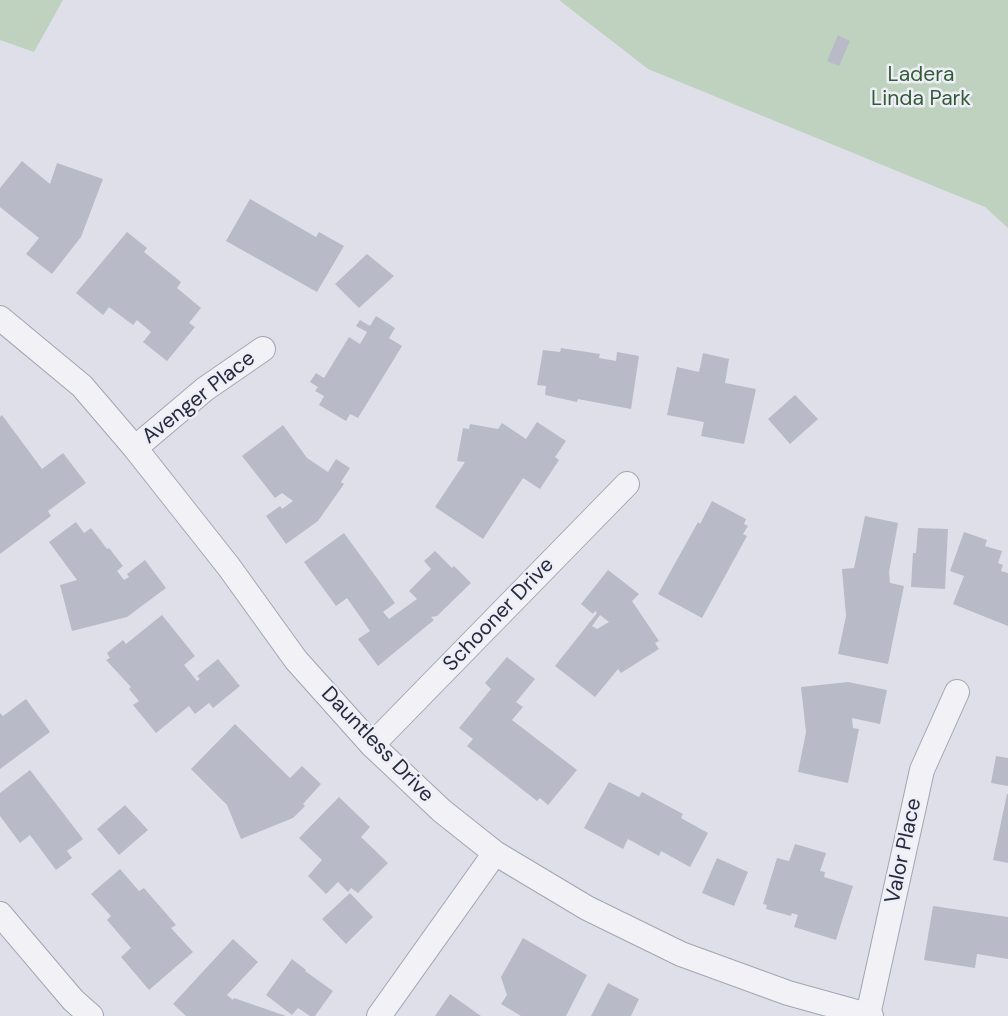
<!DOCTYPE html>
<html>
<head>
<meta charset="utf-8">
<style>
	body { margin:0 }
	canvas { display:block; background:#dedfe8 }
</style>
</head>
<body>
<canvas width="1008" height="1016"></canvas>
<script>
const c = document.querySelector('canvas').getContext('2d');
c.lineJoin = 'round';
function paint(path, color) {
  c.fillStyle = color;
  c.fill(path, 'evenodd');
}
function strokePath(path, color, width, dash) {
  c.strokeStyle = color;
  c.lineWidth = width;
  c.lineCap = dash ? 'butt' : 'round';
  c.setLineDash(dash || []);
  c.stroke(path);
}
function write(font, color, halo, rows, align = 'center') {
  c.font = font + ' "DM Sans",sans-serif';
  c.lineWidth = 5;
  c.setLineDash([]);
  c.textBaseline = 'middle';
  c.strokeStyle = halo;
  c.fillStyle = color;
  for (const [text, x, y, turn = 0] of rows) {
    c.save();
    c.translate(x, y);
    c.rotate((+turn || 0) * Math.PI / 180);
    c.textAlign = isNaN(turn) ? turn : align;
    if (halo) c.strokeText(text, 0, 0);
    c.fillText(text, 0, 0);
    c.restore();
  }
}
const green = new Path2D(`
	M 0,0 L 63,0 L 34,52 L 0,40 Z
	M 559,0 L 1008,0 L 1008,228 L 985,207 L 648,69 Z`);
const building = new Path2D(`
	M 838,35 L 850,41 L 839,66 L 827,61 Z
	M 22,161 L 50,184 L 57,163 L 103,179 L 81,237 L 52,274 L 26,254 L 39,238 L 0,207 L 0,188 Z
	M 250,199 L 316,237 L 319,232 L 344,246 L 317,292 L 226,241 Z
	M 127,232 L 147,248 L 144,252 L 181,282 L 177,288 L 201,308 L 189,323 L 195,327 L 167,361 L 143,342 L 151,332 L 137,320 L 133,325 L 109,307 L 103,315 L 76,293 Z
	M 367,254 L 394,276 L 359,308 L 335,284 Z
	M 376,316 L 395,328 L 389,338 L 402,346 L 358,418 L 350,414 L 346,421 L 319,405 L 324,396 L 315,391 L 318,387 L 310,382 L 316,373 L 324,378 L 349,337 L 360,344 L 367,332 L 356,326 L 360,320 L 370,326 Z
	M 561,348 L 600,354 L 599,358 L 616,361 L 617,352 L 639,356 L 631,409 L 578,399 L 577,402 L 545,395 L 546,386 L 537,385 L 543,350 L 560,352 Z
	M 703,353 L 729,359 L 725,383 L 756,389 L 744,444 L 701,436 L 704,422 L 667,415 L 677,367 L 699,372 Z
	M 795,395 L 818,419 L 790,444 L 768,419 Z
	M 2,415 L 42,469 L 63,453 L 86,483 L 48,511 L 51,516 L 0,554 L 0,417 Z
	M 537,422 L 566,441 L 555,457 L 559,460 L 540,489 L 523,478 L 483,539 L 435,507 L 465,462 L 457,461 L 463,428 L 469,429 L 470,424 L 498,429 L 502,423 L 526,439 Z
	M 283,425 L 307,458 L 328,472 L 336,459 L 350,468 L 341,482 L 344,484 L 318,521 L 286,544 L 266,516 L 280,506 L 282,509 L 293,501 L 282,493 L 275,498 L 242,456 Z
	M 712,501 L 746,519 L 744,524 L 748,526 L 743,534 L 747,536 L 702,618 L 658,594 L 698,522 L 700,524 Z
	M 865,516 L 898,523 L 889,572 L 890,583 L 904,586 L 888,664 L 838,654 L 846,616 L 842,569 L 854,568 Z
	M 76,522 L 84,533 L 91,528 L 107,549 L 109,548 L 123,566 L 117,571 L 124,580 L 129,577 L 127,574 L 145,560 L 166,588 L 127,617 L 72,631 L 60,585 L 77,580 L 49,542 Z
	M 918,528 L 948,529 L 945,589 L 911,587 L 913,553 L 916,553 Z
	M 964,532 L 987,540 L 985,546 L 1002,551 L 998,563 L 1003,565 L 1001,571 L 1008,573 L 1008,626 L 953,604 L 964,576 L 950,571 Z
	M 344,533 L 395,603 L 383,612 L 389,619 L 417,599 L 409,591 L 431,569 L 424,561 L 435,551 L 452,568 L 454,566 L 471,583 L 437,616 L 431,617 L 434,620 L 378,666 L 358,639 L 370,631 L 347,598 L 336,606 L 304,562 Z
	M 608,570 L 639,594 L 632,601 L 659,641 L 655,643 L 659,649 L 621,673 L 618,669 L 595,697 L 555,666 L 597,613 L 595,611 L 593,614 L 581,604 ZM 600,615 L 609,622 L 597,629 L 592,626 Z
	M 162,615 L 195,656 L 184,665 L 197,681 L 200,679 L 197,676 L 218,659 L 240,686 L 213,708 L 209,703 L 195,714 L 189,706 L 156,733 L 133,705 L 139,701 L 129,689 L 131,687 L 106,660 L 110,658 L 107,653 L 123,640 L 126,644 Z
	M 507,657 L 535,679 L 516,702 L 523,707 L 512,720 L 577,770 L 548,805 L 540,798 L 537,801 L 467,746 L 473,739 L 459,728 L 491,689 L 485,683 Z
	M 848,682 L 887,690 L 880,724 L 852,718 L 853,728 L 859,729 L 848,783 L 798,772 L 806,732 L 801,687 Z
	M 26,699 L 50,732 L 0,769 L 0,713 L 3,716 Z
	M 235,724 L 290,778 L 302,766 L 321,784 L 303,804 L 305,806 L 293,818 L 241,839 L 227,805 L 191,769 Z
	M 996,756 L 1008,758 L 1008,786 L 991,783 Z
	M 30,770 L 83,839 L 67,851 L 72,858 L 56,870 L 30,835 L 20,843 L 0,816 L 0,793 Z
	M 609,782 L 639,797 L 642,792 L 683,814 L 681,818 L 708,833 L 690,867 L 661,851 L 659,856 L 628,839 L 623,849 L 584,828 Z
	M 1007,794 L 1008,794 L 1008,863 L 993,860 Z
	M 339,797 L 370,827 L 361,837 L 388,863 L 358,893 L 351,888 L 348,892 L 338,882 L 326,894 L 308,876 L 322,860 L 299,838 Z
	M 125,805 L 148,830 L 119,855 L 97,829 Z
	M 795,844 L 826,853 L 820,871 L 825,872 L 824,877 L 853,886 L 836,940 L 794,927 L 798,915 L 792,913 L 791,916 L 766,909 L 767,905 L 763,904 L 777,858 L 789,861 Z
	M 717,858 L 748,872 L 734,906 L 702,893 Z
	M 120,869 L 139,891 L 144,888 L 176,925 L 171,928 L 193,952 L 149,990 L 121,957 L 131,948 L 107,920 L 111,916 L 91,894 Z
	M 350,893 L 373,917 L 346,944 L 322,919 Z
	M 933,906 L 1008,917 L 1008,959 L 977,954 L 975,968 L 924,960 Z
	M 523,938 L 587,975 L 566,1016 L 521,1016 L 501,1004 L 507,995 L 501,977 Z
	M 233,939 L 258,962 L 227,995 L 233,1000 L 234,998 L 286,1016 L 186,1016 L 173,1004 Z
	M 292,959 L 306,970 L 305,971 L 333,991 L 315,1016 L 310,1016 L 298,1008 L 292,1015 L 266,995 Z
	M 608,983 L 639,999 L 631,1016 L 591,1016 Z
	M 450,994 L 481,1016 L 435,1016 Z`);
const minor = new Path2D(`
	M 0,318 L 82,386 L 135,448 L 229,567 L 296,660 L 372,745 L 442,811 L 495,853 L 587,908 L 681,954 L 788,993 L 871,1016
	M 135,448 L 205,389 L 263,349
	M 372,745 L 627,484
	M 0,914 L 73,1000 L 91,1016
	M 868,1015 L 922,770 L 957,692
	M 379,1016 L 495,853`);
const parkNames = [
	["Ladera",921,75],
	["Linda Park",921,99]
];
const streetNames = [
	["Avenger Place",199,398,-38],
	["Schooner Drive",499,615,-46],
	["Dauntless Drive",377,745,46],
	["Valor Place",904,851,-78]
];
paint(green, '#bfd2c0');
paint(building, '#b8bac8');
strokePath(minor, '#a3a5b2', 26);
strokePath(minor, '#f1f1f6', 24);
write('21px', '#345b38', '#eeeff6', parkNames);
write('21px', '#27293f', '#eeeff6', streetNames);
</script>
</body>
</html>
